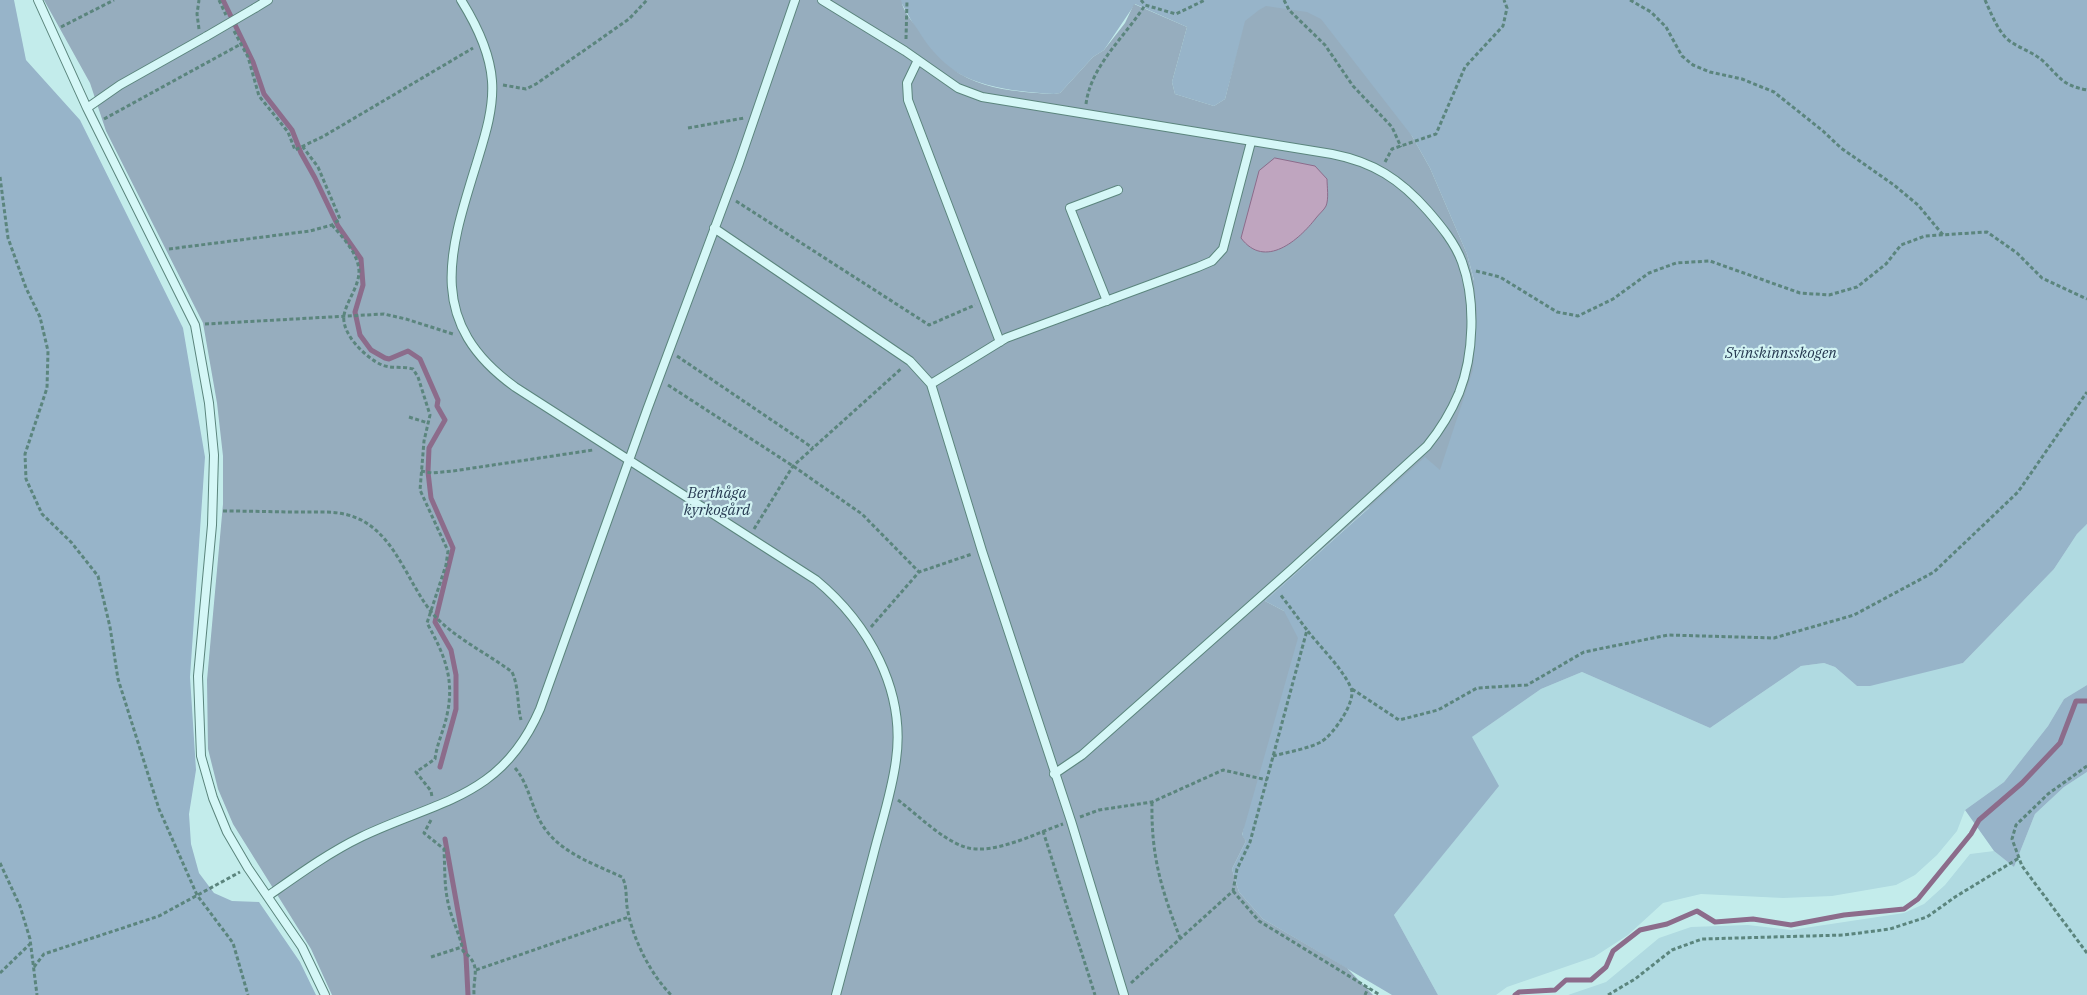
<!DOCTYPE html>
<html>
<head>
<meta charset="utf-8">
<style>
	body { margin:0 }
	canvas { display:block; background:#c3eceb }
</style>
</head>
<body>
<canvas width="2087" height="995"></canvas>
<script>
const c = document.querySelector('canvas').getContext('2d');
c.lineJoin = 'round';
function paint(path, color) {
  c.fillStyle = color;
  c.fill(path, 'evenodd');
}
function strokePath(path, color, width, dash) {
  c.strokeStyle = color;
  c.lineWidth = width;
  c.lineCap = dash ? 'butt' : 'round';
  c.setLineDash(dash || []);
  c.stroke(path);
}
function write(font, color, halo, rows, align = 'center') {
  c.font = font + ' "IBM Plex Serif",serif';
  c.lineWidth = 4.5;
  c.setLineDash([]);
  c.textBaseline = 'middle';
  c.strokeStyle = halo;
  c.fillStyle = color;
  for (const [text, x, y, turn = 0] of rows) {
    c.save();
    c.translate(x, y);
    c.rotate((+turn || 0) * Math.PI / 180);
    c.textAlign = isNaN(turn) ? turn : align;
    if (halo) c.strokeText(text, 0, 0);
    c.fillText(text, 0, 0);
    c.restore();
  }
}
const farmland = new Path2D(`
	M 2087,524 L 2087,685 L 2064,699 L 2048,726 L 2004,782 L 1965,810 L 1957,831 L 1937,855 L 1915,875 L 1896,885 L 1832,896 L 1783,898 L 1701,894 L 1663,903 L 1628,935 L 1594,957 L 1507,987 L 1496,995 L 1438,995 L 1394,915 L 1452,843 L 1472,737 L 1541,689 L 1582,672 L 1710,728 L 1801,666 L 1824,663 L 1835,667 L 1857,686 L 1963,663 L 2054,569 L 2077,534 Z
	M 2087,772 L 2087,995 L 1568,995 L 1606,982 L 1659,938 L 1691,927 L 1748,925 L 1791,930 L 1904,913 L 1924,904 L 1945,885 L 1970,854 L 1994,851 L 2014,867 L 2035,814 L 2064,787 Z`);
const green = new Path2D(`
	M 0,0 L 14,0 L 26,60 L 80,120 L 183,328 L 205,457 L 190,677 L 196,770 L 189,814 L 191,844 L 199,873 L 214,893 L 232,901 L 259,902 L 300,962 L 316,995 L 0,995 Z
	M 840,0 L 2087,0 L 2087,524 L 2077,534 L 2054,569 L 1963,663 L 1870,686 L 1857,686 L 1835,667 L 1824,663 L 1801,666 L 1710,728 L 1582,672 L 1541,689 L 1472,737 L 1499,786 L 1394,915 L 1438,995 L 1392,995 L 1263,919 L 1239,892 L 1232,869 L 1246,841 L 1242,836 L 1284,611 L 1265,601 L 1369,508 L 1474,280 L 1467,254 L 1430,168 L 1412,136 L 1246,21 L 1225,99 L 1214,106 L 1175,94 L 1172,82 L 1187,27 L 1135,4 L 1104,50 L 1093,57 L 1060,93 L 1054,94 C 1010,91 961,87 930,50 C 919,37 911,19 902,4 Z
	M 2087,685 L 2087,772 L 2064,787 L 2035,814 L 2014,867 L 1994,851 L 1965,810 L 2004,782 L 2048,726 L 2064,699 Z`);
const cemetery = new Path2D(`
	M 44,0 L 901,0 C 903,11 912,21 918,30 C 951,85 994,91 1054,94 L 1060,93 L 1093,57 L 1104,50 L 1125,23 L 1134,4 L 1187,27 L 1172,82 L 1175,94 L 1214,106 L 1225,99 L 1245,21 L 1259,10 L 1266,6 L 1307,12 L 1321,19 L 1412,136 L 1430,168 L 1467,254 L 1474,281 L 1477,312 L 1473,370 L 1440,470 L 1425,457 L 1265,601 L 1284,611 L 1298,638 L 1242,835 L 1246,841 L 1232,869 L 1239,892 L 1263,919 L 1347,968 L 1373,995 L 332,995 L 311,949 L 233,824 L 218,789 L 208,749 L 207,680 L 223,504 L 223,456 L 217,403 L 203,323 L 106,131 L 90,83 Z`);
const water = new Path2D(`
	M 1275,158 L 1315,166 L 1327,179 C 1327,186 1329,199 1326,206 C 1324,210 1319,214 1316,218 C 1299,240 1265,270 1241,238 L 1259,171 Z`);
const stream = new Path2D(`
	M 223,0 L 253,62 L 264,94 L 292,130 L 301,153 L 315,178 L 338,226 L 361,259 L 363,285 L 355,312 L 360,335 L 371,350 L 385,358 L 389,359 L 408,351 L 420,359 L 438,400 L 437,406 L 445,420 L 429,448 L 428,472 L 431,498 L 453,548 L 435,622 L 451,650 L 456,675 L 456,709 L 440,767
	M 445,839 L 466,956 L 468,995
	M 1515,995 L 1519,992 L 1555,990 L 1566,980 L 1591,980 L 1606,967 L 1613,951 L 1640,930 L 1667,924 L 1697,911 L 1715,922 L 1753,919 L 1791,925 L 1844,915 L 1904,909 L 1918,899 L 1971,834 L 1979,820 L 2022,783 L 2060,743 L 2076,701 L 2087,701`);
const path = new Path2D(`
	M 219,0 L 226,15
	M 1141,0 L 1145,5
	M 1284,0 L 1289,10 L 1325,45 L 1353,86 L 1392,127 L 1401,147
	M 1630,0 L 1651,12 L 1666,27 L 1682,56 L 1693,65 L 1710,72 L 1742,79 L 1774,92 L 1823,131 L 1841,148 L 1894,185 L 1918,205 L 1943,235
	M 1985,0 C 1991,13 1996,27 2006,38 C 2017,48 2032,51 2043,61 C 2060,77 2061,85 2087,90
	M 61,27 L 114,0
	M 199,29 L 197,14 L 199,0
	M 234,31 L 248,57 L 259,96 L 288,132 L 295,150 L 324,136 L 473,48
	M 906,39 L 907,0
	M 503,85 L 526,89 L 536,84 L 629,19 L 647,0
	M 1086,104 C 1091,65 1125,37 1145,5 L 1176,14 L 1205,0
	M 104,119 L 241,44
	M 688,128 L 744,118
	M 1385,162 L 1392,149 L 1436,134 L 1465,67 L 1503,26 L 1507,8 L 1504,0
	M 0,177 L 8,238 L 26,288 L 40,317 L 48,351 L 47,388 L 25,454 L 26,479 L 42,514 L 71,542 L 98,576 L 110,627 L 118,679 L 159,809 L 197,895 L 233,943 L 248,995
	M 736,201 L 929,325 L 975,305
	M 332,225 C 343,238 358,253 359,271 C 359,287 347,300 344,315 C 341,334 366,358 382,365 C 392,369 403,366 413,369 L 418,377 L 430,415 L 424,441 L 420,490 L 448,551 L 446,565 L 427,623 C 444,654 455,678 447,715 C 444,730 437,743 435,759 L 416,772 L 431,791 L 432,797
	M 169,249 L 310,231 L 332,225 L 340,219 L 318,167 L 303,147
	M 1476,271 L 1500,277 L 1557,312 L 1578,316 L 1613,299 L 1649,273 L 1676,263 L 1710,261 L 1800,293 L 1829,295 L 1857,287 L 1886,264 L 1901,245 L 1925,236 L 1987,232 L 2017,253 L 2042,278 L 2087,299
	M 205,324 L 384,314 L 406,319 L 453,334
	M 677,356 L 813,448
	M 668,385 L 793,466 L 862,514 L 919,572
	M 409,417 L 428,423
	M 421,471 L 432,473 L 453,471 L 593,450
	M 223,511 C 250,511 276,512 303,512 C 318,512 334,511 348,515 C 394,527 406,582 433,614 C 454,638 487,653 512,672 C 519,687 517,704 521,720
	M 754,529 L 793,466 L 902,368
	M 871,627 L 919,572 L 972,554
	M 1352,689 L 1399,720 L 1438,710 L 1477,688 L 1527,685 L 1584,652 L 1668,635 L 1774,638 L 1854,615 L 1934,572 L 2018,492 L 2087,392
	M 1273,756 C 1288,752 1307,749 1321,742 C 1333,735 1357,701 1351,688 C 1343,669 1320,647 1307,630
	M 2087,766 L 2048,794 L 2016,825 L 2012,839 L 2022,866 L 2087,953
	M 515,768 C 527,782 530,800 538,817 C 554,851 590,862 622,877 C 628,887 625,900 628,912 C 634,941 650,973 671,995
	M 898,800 C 918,815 941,839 965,847 C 993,856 1036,833 1063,824
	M 1152,802 C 1151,856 1161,888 1180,938
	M 1080,817 L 1099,810 L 1152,802 L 1223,770 L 1267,780
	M 431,820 L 424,833 L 444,849 C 445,869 444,887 449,907 C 453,922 460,935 463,951 C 482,966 473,974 474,995
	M 1043,831 L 1095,995
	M 0,863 L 20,906 L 30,939 L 37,995
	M 1233,891 L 1259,921 L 1380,995
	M 431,957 L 462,947
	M 34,967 L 44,954 L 159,916 L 240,872
	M 476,970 L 629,917
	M 0,973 L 31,943
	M 1131,983 L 1233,891 L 1237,869 L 1250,842 L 1307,630 L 1280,594
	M 1365,995 L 1368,988
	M 1608,995 L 1635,979 L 1672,950 L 1702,939 L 1844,935 L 1890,929 L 1927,917 L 1955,897 L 2019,858`);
const lane = new Path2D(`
	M 38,0 L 87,108 L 195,325 L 209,403 L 214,455 L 212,525 L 198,676 L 201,756 L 213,798 L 227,832 L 248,868 L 302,947 L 325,995
	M 461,0 C 476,24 490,52 492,81 C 494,108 485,136 477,162 C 449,252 425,322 515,387 L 816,580 C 868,623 906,690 896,760 C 892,792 881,824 873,856 C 861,902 848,949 836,995
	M 822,0 L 905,51 L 958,88 L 982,97 L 1332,154 C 1373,162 1400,179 1428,211 C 1441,226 1455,243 1462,262 C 1476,300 1474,355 1459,393 C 1451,412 1440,430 1427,446 L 1292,569 L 1082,755 L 1054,774
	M 255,8 L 268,0
	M 918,60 L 907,83 L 908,100 L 1000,342
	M 87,108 L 120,85 L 207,36
	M 714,228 L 910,361 L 931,384 L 982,551 L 1071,821 L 1124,995
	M 1107,301 L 1070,208 L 1118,190
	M 931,384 L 1006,338 L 1198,267 L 1212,261 L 1223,249 L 1251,142
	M 268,896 C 298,875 328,853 361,837 C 438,800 501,799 540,709 L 647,410 L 739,163 L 795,0`);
const laneBridge = new Path2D(`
	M 207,36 L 255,8`);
const parkNames = [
	["Svinskinnsskogen",1781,354],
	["Berthåga",717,494],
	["kyrkogård",717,511]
];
paint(farmland, '#b0dae1');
paint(green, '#97b4c9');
paint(cemetery, '#96adbe');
paint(water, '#bfa5bf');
strokePath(water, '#8c6c8b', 1);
strokePath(stream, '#8c6c8b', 5);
strokePath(lane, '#5b857d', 10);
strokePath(path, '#5b857d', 3, [4, 2.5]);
strokePath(lane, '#d5f7f7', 8);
strokePath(laneBridge, '#5b857d', 10, []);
strokePath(laneBridge, '#d5f7f7', 8);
write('italic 15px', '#263951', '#d2f3f3', parkNames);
</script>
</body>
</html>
